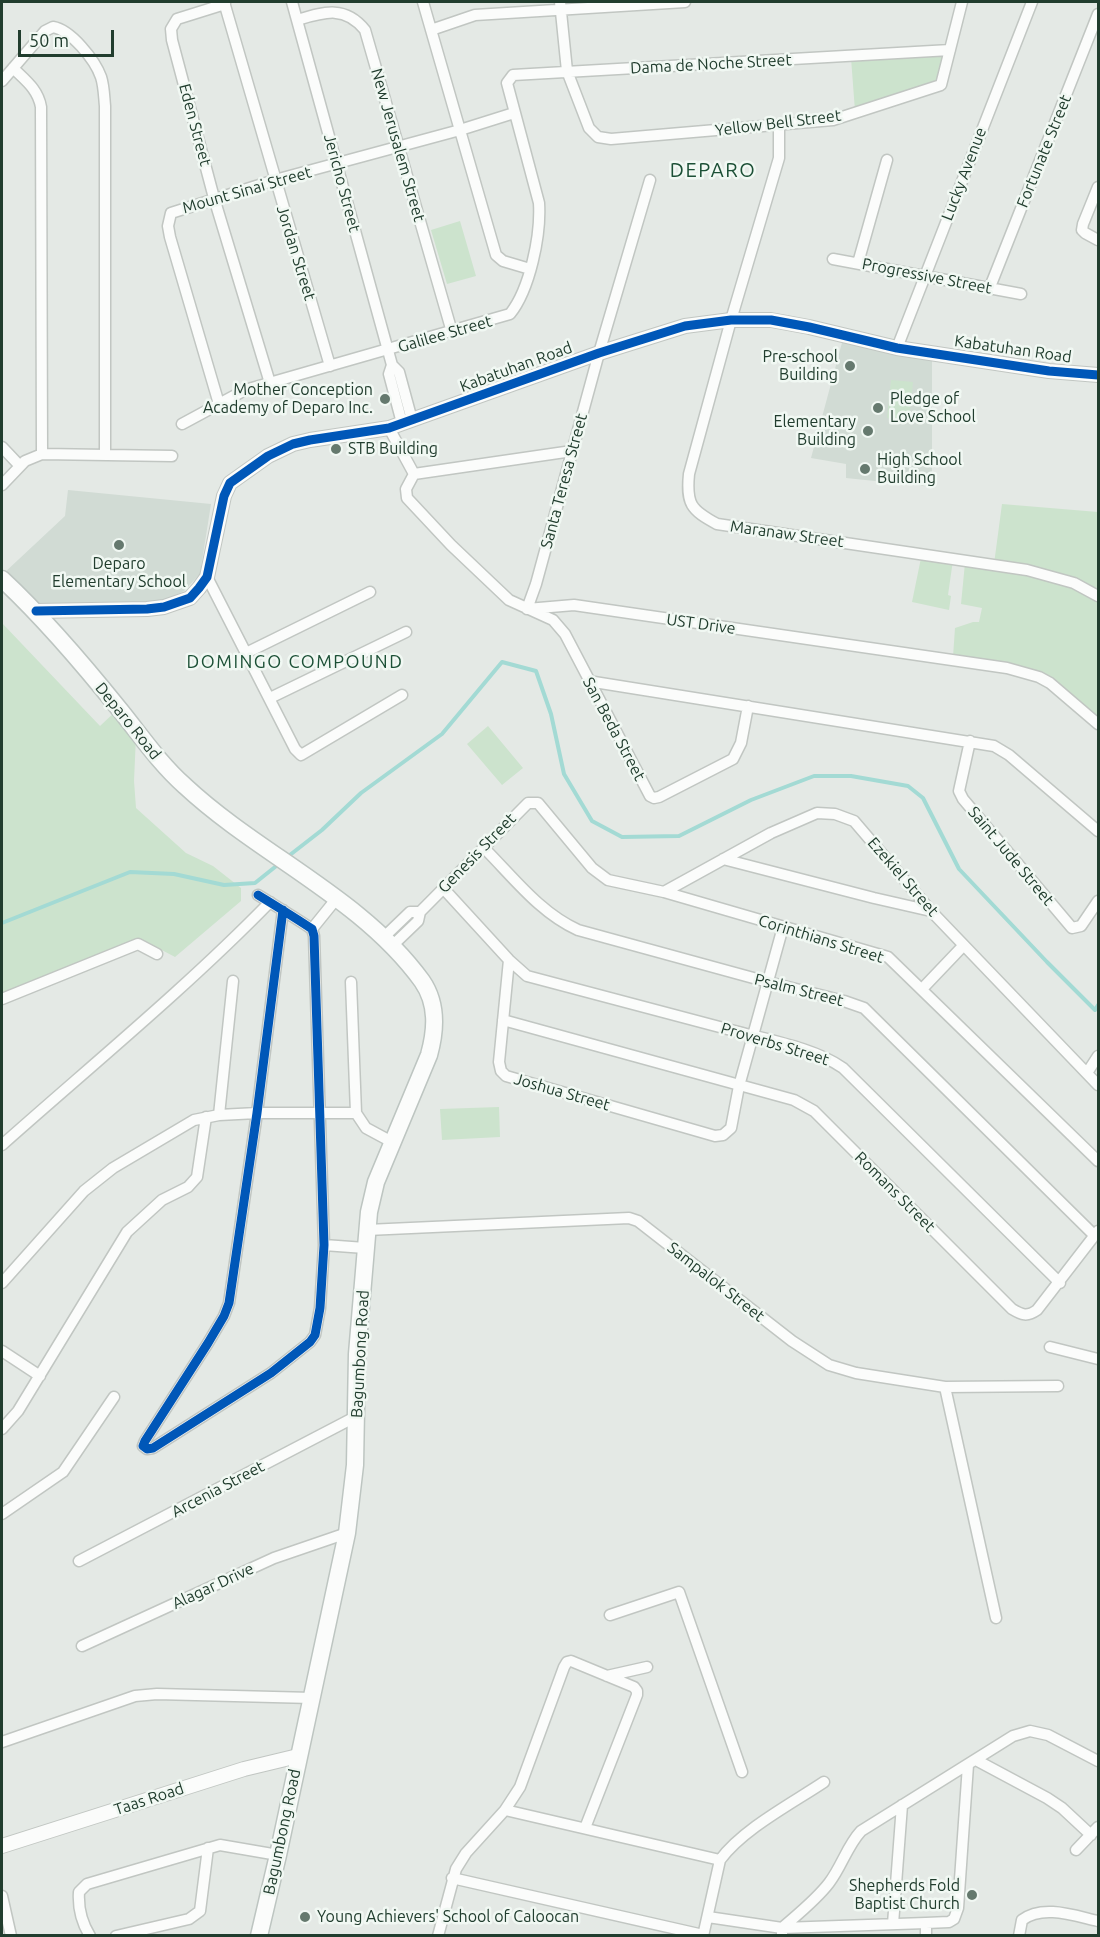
<!DOCTYPE html>
<html>
<head>
<meta charset="utf-8">
<style>
	body { margin:0 }
	#map { position:relative; width:1100px; height:1937px; overflow:hidden; background:#e4e9e5; font-family:Ubuntu,sans-serif }
	canvas { display:block }
	.frame { position:absolute; inset:0; border:3px solid #213d2e; pointer-events:none }
	.scale { position:absolute; left:18px; top:30px; width:96px; height:27px; box-sizing:border-box; border:3px solid #213d2e; border-top:0; padding-left:8px; font-size:18px; line-height:21px; white-space:nowrap; color:#213d2e; -webkit-text-stroke:4px #f1f8f3; paint-order:stroke }
</style>
</head>
<body>
<div id="map">
<canvas width="1100" height="1937"></canvas>
<div class="frame"></div>
<div class="scale">50 m</div>
</div>
<script>
const c = document.querySelector('canvas').getContext('2d');
c.lineJoin = 'round';
function paint(path, color) {
  c.fillStyle = color;
  c.fill(path, 'evenodd');
}
function strokePath(path, color, width, dash) {
  c.strokeStyle = color;
  c.lineWidth = width;
  c.lineCap = dash ? 'butt' : 'round';
  c.setLineDash(dash || []);
  c.stroke(path);
}
function write(font, color, halo, rows, align = 'center') {
  c.font = font + ' Ubuntu,sans-serif';
  c.lineWidth = 5;
  c.setLineDash([]);
  c.textBaseline = 'middle';
  c.strokeStyle = halo;
  c.fillStyle = color;
  for (const [text, x, y, turn = 0] of rows) {
    c.save();
    c.translate(x, y);
    c.rotate((+turn || 0) * Math.PI / 180);
    c.textAlign = isNaN(turn) ? turn : align;
    if (halo) c.strokeText(text, 0, 0);
    c.fillText(text, 0, 0);
    c.restore();
  }
}
const built = new Path2D(`
	M 843,339 L 932,358 L 932,487 L 846,478 L 846,464 L 811,458 Z
	M 68,490 L 211,504 L 200,574 L 184,591 L 163,601 L 38,608 L 3,574 L 65,516 Z`);
const green = new Path2D(`
	M 948,51 L 940,84 L 855,111 L 851,58 Z
	M 460,221 L 476,276 L 447,284 L 431,230 Z
	M 891,380 L 913,382 L 909,421 L 887,418 Z
	M 1002,504 L 1098,512 L 1098,596 L 994,564 Z
	M 921,558 L 953,560 L 948,595 L 951,596 L 949,610 L 912,602 Z
	M 965,563 L 1030,573 L 1073,586 L 1098,601 L 1098,720 L 1061,687 L 953,657 L 955,628 L 973,622 L 979,622 L 982,608 L 961,604 Z
	M 2,623 L 100,726 L 117,710 L 136,736 L 134,781 L 136,808 L 186,853 L 213,866 L 241,888 L 241,901 L 175,957 L 139,938 L 2,993 Z
	M 488,726 L 523,768 L 502,785 L 467,744 Z
	M 499,1107 L 500,1137 L 442,1140 L 440,1109 Z`);
const stream = new Path2D(`
	M 286,858 L 322,830 L 361,793 L 442,734 L 502,662 L 536,671 L 551,714 L 564,774 L 592,821 L 622,837 L 679,836 L 751,800 L 814,776 L 851,776 L 908,786 L 923,798 L 959,869 L 1047,962 L 1095,1010 L 1098,1005
	M 2,923 L 130,872 L 174,874 L 224,885 L 255,883 L 280,863`);
const minor = new Path2D(`
	M 224,2 L 330,366
	M 292,2 L 392,365 L 399,372 L 412,420
	M 423,2 L 496,255 L 503,261 L 530,269
	M 560,2 L 567,71 L 589,128 L 598,137 L 611,139 L 833,120 L 941,85 L 962,2
	M 225,4 L 177,19 L 171,29 L 172,40 L 214,198 L 270,383
	M 297,20 C 324,12 345,5 365,30 L 452,332
	M 431,30 L 475,15 L 685,2
	M 13,68 C 25,80 38,89 41,107 L 42,454
	M 2,81 L 45,31 L 53,27 C 71,30 95,60 101,77 C 104,86 104,96 105,106 L 105,455
	M 779,125 L 779,158 L 731,320 L 689,474 C 686,504 691,510 717,524 L 1027,570 L 1074,583 L 1098,596
	M 1098,187 L 1083,224 L 1082,230 L 1085,233 L 1098,240
	M 833,259 L 1021,294
	M 858,263 L 887,160
	M 990,287 L 1098,14
	M 897,348 L 1032,2
	M 392,365 L 389,374 L 402,423
	M 219,404 L 170,237 L 168,226 L 171,213 L 275,180 L 460,130 L 514,113
	M 182,424 L 245,390 L 510,314 C 530,289 541,235 539,203 L 507,83 L 513,75 L 950,50
	M 389,428 L 414,474
	M 2,447 L 20,466
	M 414,474 L 406,489 L 407,498 L 451,545 L 509,600 L 553,620 L 565,634 L 650,796 L 654,798 L 659,797 L 733,759 L 741,743 L 748,706
	M 414,474 L 572,451
	M 2,485 L 25,461 L 42,454 L 172,456
	M 207,577 L 295,749 L 301,755 L 402,695
	M 527,609 L 574,605 L 1007,668 L 1039,677 L 1050,683 L 1098,724
	M 527,609 L 536,584 L 599,353 L 650,180
	M 246,653 L 370,592
	M 588,681 L 994,746 L 1009,755 L 1098,831
	M 270,698 L 406,632
	M 970,741 L 959,791 L 963,799 L 1072,928 L 1081,926 L 1098,901
	M 484,848 C 513,877 540,913 578,930 L 768,982 L 844,1001 L 864,1008 L 1095,1236
	M 723,859 L 874,898 L 931,911
	M 443,888 L 509,960 L 527,976 C 595,994 663,1012 731,1030 C 767,1040 813,1047 843,1068 L 1060,1283
	M 664,892 L 771,833 L 817,813 L 835,814 L 854,821 L 931,911 L 1098,1085
	M 258,895 C 276,906 294,917 312,929 L 314,936 L 324,1245 L 320,1308 L 315,1335 L 310,1342 L 271,1373 L 153,1448 L 147,1449 L 143,1446 L 145,1441 L 208,1343 L 224,1316 L 229,1303 L 257,1113 L 283,910
	M 312,929 L 337,898
	M 384,937 L 410,912 L 420,912
	M 392,946 L 418,921 L 420,912 L 528,803 L 538,803 L 592,868 L 608,880 L 664,892 L 888,957 L 1098,1161
	M 509,960 L 499,1062 L 501,1071 L 506,1076 L 715,1136 L 723,1135 L 731,1128 L 739,1086 L 783,927
	M 351,982 L 356,1113 L 366,1128 L 392,1142
	M 922,989 L 963,946
	M 2,999 L 138,944 L 157,954
	M 503,1020 L 794,1100 L 814,1111 L 1012,1309 C 1022,1315 1027,1317 1037,1310 L 1098,1231
	M 1087,1073 L 1098,1056
	M 219,1115 L 233,981
	M 2,1145 C 92,1065 186,988 270,902
	M 367,1230 L 629,1218 L 638,1221 L 792,1341 L 829,1365 L 856,1373 L 945,1387 L 1058,1386
	M 324,1245 L 365,1248
	M 2,1283 L 84,1191 L 113,1168 L 194,1120 L 219,1115 L 257,1113 L 356,1113
	M 1050,1347 L 1098,1359
	M 2,1351 L 40,1376
	M 945,1387 L 996,1618
	M 2,1429 L 18,1411 L 127,1232 L 162,1200 L 188,1187 L 197,1177 L 206,1117
	M 2,1514 L 63,1472 L 114,1397
	M 79,1561 L 357,1416
	M 610,1615 L 679,1592 L 742,1772
	M 82,1646 L 274,1558 L 347,1533
	M 607,1676 L 647,1667
	M 2,1742 L 135,1696 L 157,1694 L 312,1698
	M 976,1760 L 1047,1798 L 1062,1808 L 1091,1835
	M 505,1810 L 720,1860
	M 1076,1850 L 1098,1827
	M 452,1878 L 703,1935
	M 2,1896 L 11,1936
	M 708,1917 L 782,1928 L 926,1923 L 949,1922 L 954,1919 L 958,1908 L 968,1765
	M 893,1924 L 902,1805
	M 90,1936 C 82,1923 78,1907 79,1892 L 87,1884 L 220,1845 L 278,1855
	M 116,1936 L 189,1919 L 200,1911 L 208,1848
	M 438,1936 L 456,1869 L 466,1853 L 505,1810 L 520,1787 L 564,1667 L 567,1662 L 571,1661 L 634,1687 L 637,1691 L 637,1695 L 585,1828
	M 703,1936 L 720,1860 C 743,1829 791,1804 824,1782
	M 782,1936 L 782,1928 C 798,1914 816,1900 829,1883 C 842,1866 847,1846 861,1831 L 1013,1736 L 1030,1731 L 1048,1735 L 1098,1761
	M 926,1936 L 926,1923
	M 1019,1936 L 1022,1920 C 1043,1904 1075,1916 1098,1921`);
const tertiary = new Path2D(`
	M 36,611 L 147,609 L 164,607 L 190,598 L 199,588 L 207,577 L 224,496 L 230,483 L 268,456 L 293,444 L 310,440 L 389,428 L 599,353 L 685,326 L 731,320 L 771,320 L 809,327 L 897,348 L 1049,371 L 1098,375
	M 2,1846 L 244,1769 L 298,1756`);
const secondary = new Path2D(`
	M 2,579 C 45,619 83,664 120,710 C 141,736 160,764 185,786 C 259,855 362,898 422,981 C 438,1004 436,1030 429,1055 L 376,1182 L 369,1212 L 357,1354 L 355,1465 L 347,1533 L 278,1855 L 259,1936`);
const cycleway = new Path2D(`
	M 36,611 L 147,609 L 164,607 L 190,598 L 199,588 L 207,577 L 224,496 L 230,483 L 268,456 L 293,444 L 310,440 L 389,428 L 599,353 L 685,326 L 731,320 L 771,320 L 809,327 L 897,348 L 1049,371 L 1098,375
	M 258,895 C 276,906 294,917 312,929 L 314,936 L 324,1245 L 320,1308 L 315,1335 L 310,1342 L 271,1373 L 153,1448 L 147,1449 L 143,1446 L 145,1441 L 208,1343 L 224,1316 L 229,1303 L 257,1113 L 283,910`);
const markers = [
	[850,366,6,"#65796e"],
	[385,399,6,"#65796e"],
	[878,408,6,"#65796e"],
	[868,431,6,"#65796e"],
	[336,449,6,"#65796e"],
	[865,469,6,"#65796e"],
	[119,545,6,"#65796e"],
	[972,1895,6,"#65796e"],
	[305,1917,6,"#65796e"]
];
const streetNames = [
	["Dama de Noche Street",711,64,-3],
	["Yellow Bell Street",778,123,-7],
	["Eden Street",195,125,75],
	["New Jerusalem Street",398,145,74],
	["Fortunate Street",1044,151,-68],
	["Lucky Avenue",964,174,-69],
	["Jericho Street",342,183,75],
	["Mount Sinai Street",247,190,-16],
	["Jordan Street",296,253,73],
	["Progressive Street",927,276,11],
	["Galilee Street",445,334,-16],
	["Kabatuhan Road",1013,349,8],
	["Kabatuhan Road",516,367,-20],
	["Santa Teresa Street",564,481,-75],
	["Maranaw Street",787,534,8],
	["UST Drive",701,624,8],
	["Deparo Road",128,721,51],
	["San Beda Street",614,729,62],
	["Genesis Street",477,853,-46],
	["Saint Jude Street",1011,856,50],
	["Ezekiel Street",903,877,49],
	["Corinthians Street",821,939,17],
	["Psalm Street",799,990,14],
	["Proverbs Street",775,1044,17],
	["Joshua Street",562,1092,16],
	["Romans Street",895,1192,45],
	["Sampalok Street",716,1282,38],
	["Bagumbong Road",360,1354,-87],
	["Arcenia Street",218,1489,-28],
	["Alagar Drive",213,1586,-25],
	["Taas Road",149,1799,-18],
	["Bagumbong Road",282,1832,-78]
];
const poiNames = [
	["Pre-school",838,357],
	["Building",838,375],
	["Mother Conception",373,390],
	["Academy of Deparo Inc.",373,408],
	["Pledge of",890,399,"left"],
	["Love School",890,417,"left"],
	["Elementary",856,422],
	["Building",856,440],
	["STB Building",348,449,"left"],
	["High School",877,460,"left"],
	["Building",877,478,"left"],
	["Deparo",119,564,"center"],
	["Elementary School",119,582,"center"],
	["Shepherds Fold",960,1886],
	["Baptist Church",960,1904],
	["Young Achievers' School of Caloocan",317,1917,"left"]
];
const neighbourhoodNames = [
	["DOMINGO COMPOUND",295,662]
];
const quarterNames = [
	["DEPARO",713,170]
];
paint(built, '#d1dbd4');
paint(green, '#cce3cd');
strokePath(stream, '#a3dad4', 4);
strokePath(minor, '#c1c6c2', 13);
strokePath(tertiary, '#c1c6c2', 16);
strokePath(secondary, '#bdc5c1', 19);
strokePath(minor, '#fbfcfb', 10);
strokePath(tertiary, '#fbfcfb', 14);
strokePath(secondary, '#fbfcfb', 16);
strokePath(cycleway, '#0057b8', 9);
for (const [x, y, r, color] of markers) {
  const dot = new Path2D();
  dot.arc(x, y, r, 0, 2 * Math.PI);
  c.fillStyle = color;
  c.fill(dot);
  strokePath(dot, '#f1f8f3', 2);
}
write('16px', '#213d2e', '#f1f8f3', streetNames);
write('16px', '#213d2e', '#f1f8f3', poiNames, 'right');
c.letterSpacing = '1.5px';
write('18px', '#1c5036', '#f1f8f3', neighbourhoodNames);
c.letterSpacing = '0px';
c.letterSpacing = '1.5px';
write('20px', '#1c5036', '#f1f8f3', quarterNames);
c.letterSpacing = '0px';
</script>
</body>
</html>
